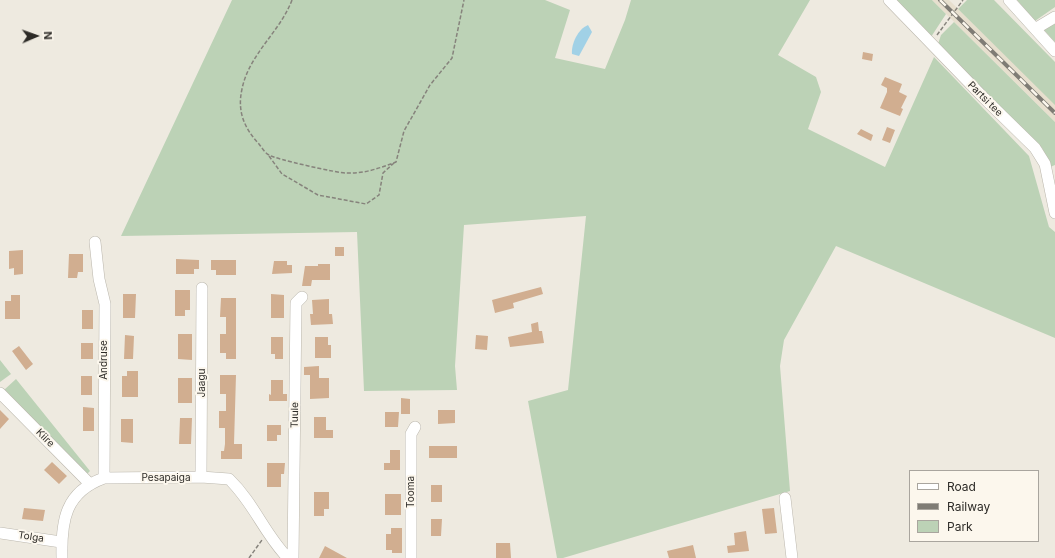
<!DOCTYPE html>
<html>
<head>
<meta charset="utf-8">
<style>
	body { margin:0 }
	#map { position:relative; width:1055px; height:558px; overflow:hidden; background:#eeeae0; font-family:Inter,sans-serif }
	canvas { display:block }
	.legend { position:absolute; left:909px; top:470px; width:130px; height:72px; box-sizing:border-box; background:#fcf7ed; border:1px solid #a9a59e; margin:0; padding:5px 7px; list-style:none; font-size:12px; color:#2d2b27 }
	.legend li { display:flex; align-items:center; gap:8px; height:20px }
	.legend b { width:20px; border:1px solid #a9a59e }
	.north { position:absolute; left:16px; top:16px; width:40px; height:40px; -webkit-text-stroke:3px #fcf7ed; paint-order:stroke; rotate:88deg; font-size:11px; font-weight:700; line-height:16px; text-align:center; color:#2d2b27 }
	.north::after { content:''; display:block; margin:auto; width:14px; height:18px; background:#2d2b27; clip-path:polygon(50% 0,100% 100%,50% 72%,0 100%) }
</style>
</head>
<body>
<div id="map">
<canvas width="1055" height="558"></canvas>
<ul class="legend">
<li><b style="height:5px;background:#fff"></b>Road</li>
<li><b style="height:5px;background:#7f7c75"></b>Railway</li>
<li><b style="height:11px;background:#bcd2b6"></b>Park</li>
</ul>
<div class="north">N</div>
</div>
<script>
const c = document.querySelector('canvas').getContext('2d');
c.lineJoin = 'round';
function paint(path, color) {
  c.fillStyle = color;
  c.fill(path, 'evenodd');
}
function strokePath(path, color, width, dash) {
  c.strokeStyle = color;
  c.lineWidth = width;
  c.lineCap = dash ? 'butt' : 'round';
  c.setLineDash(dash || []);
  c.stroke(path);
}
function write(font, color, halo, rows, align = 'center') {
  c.font = font + ' Inter,sans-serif';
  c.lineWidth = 4;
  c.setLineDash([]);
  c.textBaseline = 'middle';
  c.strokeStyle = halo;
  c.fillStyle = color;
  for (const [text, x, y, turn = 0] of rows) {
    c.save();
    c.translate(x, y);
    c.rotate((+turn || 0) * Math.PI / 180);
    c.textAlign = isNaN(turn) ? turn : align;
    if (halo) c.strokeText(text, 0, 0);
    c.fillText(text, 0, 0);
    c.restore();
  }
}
const built = new Path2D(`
	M 932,0 L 949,0 L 1055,104 L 1055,122 Z`);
const green = new Path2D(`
	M 232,0 L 545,0 L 570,10 L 555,58 L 605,69 L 625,20 L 631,0 L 810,0 L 778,55 L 816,77 L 821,92 L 808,129 L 885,167 L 934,57 L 1029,156 L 1049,227 L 1055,232 L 1055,338 L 836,246 L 784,340 L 780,366 L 790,491 L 563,558 L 557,558 L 528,401 L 568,390 L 586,216 L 464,225 L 455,366 L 457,390 L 364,391 L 357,232 L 121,236 Z
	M 892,0 L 932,0 L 946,14 L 931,37 Z
	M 967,0 L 994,0 L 1055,62 L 1055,105 L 958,9 Z
	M 1017,0 L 1055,0 L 1055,7 L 1035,21 Z
	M 1055,21 L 1055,42 L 1043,29 Z
	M 954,22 L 1055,122 L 1055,165 L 1050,167 L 1042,148 L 938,44 L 941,35 Z
	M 0,360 L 11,374 L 0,382 Z
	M 16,379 L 90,471 L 87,474 L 4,390 Z`);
const water = new Path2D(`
	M 588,25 L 592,32 L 579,56 L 572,54 C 571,44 578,29 588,25 Z`);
const building = new Path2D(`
	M 863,52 L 873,54 L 872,61 L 862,59 Z
	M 885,77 L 902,84 L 899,92 L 907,96 L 901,108 L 903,109 L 900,116 L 880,108 L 887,92 L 887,88 L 881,85 Z
	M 887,127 L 895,130 L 890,143 L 882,140 Z
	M 861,129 L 873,135 L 871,141 L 857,134 Z
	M 335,247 L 344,247 L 344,256 L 335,256 Z
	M 23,250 L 23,274 L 14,275 L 14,268 L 9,269 L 9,251 Z
	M 69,254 L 83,254 L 83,272 L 78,272 L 77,278 L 68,278 Z
	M 176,259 L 199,260 L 199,269 L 194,269 L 194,274 L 176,274 Z
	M 211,260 L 236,260 L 236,275 L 216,275 L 216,270 L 211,270 Z
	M 274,261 L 287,261 L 287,265 L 292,265 L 292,273 L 272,274 Z
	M 318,264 L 330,264 L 330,280 L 312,280 L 311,286 L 302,286 L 305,266 L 318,266 Z
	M 541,287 L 543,294 L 513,303 L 514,308 L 495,313 L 492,300 Z
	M 175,290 L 190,290 L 190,310 L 185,310 L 185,316 L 175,316 Z
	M 123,294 L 136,294 L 135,318 L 123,318 Z
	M 271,294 L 284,295 L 284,318 L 271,318 Z
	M 11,295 L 20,295 L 20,319 L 5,319 L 5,301 L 11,301 Z
	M 221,298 L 236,298 L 236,359 L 226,359 L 226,353 L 220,353 L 220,334 L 226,334 L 226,317 L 220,317 Z
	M 329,299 L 329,314 L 332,314 L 333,324 L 311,325 L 310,314 L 313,314 L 312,300 Z
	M 82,310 L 93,310 L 93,329 L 82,329 Z
	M 538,322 L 539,331 L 542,331 L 544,343 L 510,347 L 508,337 L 532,332 L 531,324 Z
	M 178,334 L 192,334 L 192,360 L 178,359 Z
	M 125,335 L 134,336 L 133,359 L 124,359 Z
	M 476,335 L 488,336 L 487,350 L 475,349 Z
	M 271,337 L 283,337 L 283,359 L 275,359 L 275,354 L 271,354 Z
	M 315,337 L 328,337 L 328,345 L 331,345 L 331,358 L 315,358 Z
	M 81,343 L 93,343 L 93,359 L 81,359 Z
	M 19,346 L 33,364 L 26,370 L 12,351 Z
	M 319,366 L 319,378 L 329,378 L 329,398 L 310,399 L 310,375 L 304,375 L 304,367 Z
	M 127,371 L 138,371 L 138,397 L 122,397 L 122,376 L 127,376 Z
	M 220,375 L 236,375 L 234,444 L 242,444 L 242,459 L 221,459 L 221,451 L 224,451 L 225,444 L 225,428 L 219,428 L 219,411 L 226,411 L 226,394 L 220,394 Z
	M 81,376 L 92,376 L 92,395 L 81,395 Z
	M 178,378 L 192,378 L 192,403 L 178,403 Z
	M 271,380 L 283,380 L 283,394 L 287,394 L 287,401 L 269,401 L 269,394 L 271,395 Z
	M 401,398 L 410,399 L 410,414 L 401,414 Z
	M 83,407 L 94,408 L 94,431 L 83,431 Z
	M 0,410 L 9,419 L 0,429 Z
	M 438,410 L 455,410 L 455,423 L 438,424 Z
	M 385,412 L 399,412 L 398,427 L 385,427 Z
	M 314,417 L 326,417 L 326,430 L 333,430 L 333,438 L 314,438 Z
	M 180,418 L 192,418 L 191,444 L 179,444 Z
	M 121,419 L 133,419 L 133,443 L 121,442 Z
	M 267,425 L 281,425 L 281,435 L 277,435 L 277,441 L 267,441 Z
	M 429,446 L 457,446 L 457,458 L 429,458 Z
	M 390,450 L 400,450 L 400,470 L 384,470 L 384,463 L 390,463 Z
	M 52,462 L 67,476 L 59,484 L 44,470 Z
	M 267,463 L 285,463 L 284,474 L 281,474 L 281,487 L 267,487 Z
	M 431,485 L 442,485 L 442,502 L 431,502 Z
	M 314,492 L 329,492 L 329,509 L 324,509 L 324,516 L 314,516 Z
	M 385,494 L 401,494 L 401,515 L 385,515 Z
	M 24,508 L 45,510 L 43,521 L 22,519 Z
	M 774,508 L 777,533 L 765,534 L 762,509 Z
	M 431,519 L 442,519 L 441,536 L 431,536 Z
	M 391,528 L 402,528 L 402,553 L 392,553 L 392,550 L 386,550 L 386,534 L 391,534 Z
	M 746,531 L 749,551 L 728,553 L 727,546 L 735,545 L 734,533 Z
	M 496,543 L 510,543 L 511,558 L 496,558 Z
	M 693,545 L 696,558 L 669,558 L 667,551 Z
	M 325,546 L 347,558 L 319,558 Z`);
const path = new Path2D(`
	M 292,0 C 280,32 249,54 242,89 C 237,111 244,128 259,144 C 262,148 265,153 269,155 C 275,159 337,173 346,173 C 364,174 380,168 396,162 L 404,131 L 430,85 L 452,58 L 464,0
	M 937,35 L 963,0
	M 269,156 L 282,174 L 318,195 L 366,204 L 379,195 L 383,173 L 394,163
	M 249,558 L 262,540`);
const minor = new Path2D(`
	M 889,0 L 984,98 L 1035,148 L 1045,164 L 1055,213
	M 1009,0 L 1055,51
	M 1035,29 L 1055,17
	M 95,242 L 99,279 L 105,304 L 104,478
	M 0,393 L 89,483
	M 201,477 L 202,288
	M 785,498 L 792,558
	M 0,533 L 61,542
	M 62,558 C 61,521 65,492 104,478 L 201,477 L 229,479 C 254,503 265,535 288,558
	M 293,558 L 296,303 L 302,297
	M 411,558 L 411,434 L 415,427`);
const rail = new Path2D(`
	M 940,0 L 1055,113`);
const streetNames = [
	["Partsi tee",985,99,45],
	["Andruse",104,360,-90],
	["Jaagu",202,383,-90],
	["Tuule",295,415,-89],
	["Kiire",45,438,45],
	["Pesapaiga",166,478],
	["Tooma",411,492,-90],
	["Tolga",31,537,9]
];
paint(built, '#e7dfce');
paint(green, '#bcd2b6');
paint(water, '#a1d1e6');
paint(building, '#d1ae90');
strokePath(minor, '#bbb7ad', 12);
strokePath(path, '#86837c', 1.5, [4, 2]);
strokePath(minor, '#fff', 11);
strokePath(rail, '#7f7c75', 4);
strokePath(rail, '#fcf7ed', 2.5, [8]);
write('10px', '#2d2b27', '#fcf7ed', streetNames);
</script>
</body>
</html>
